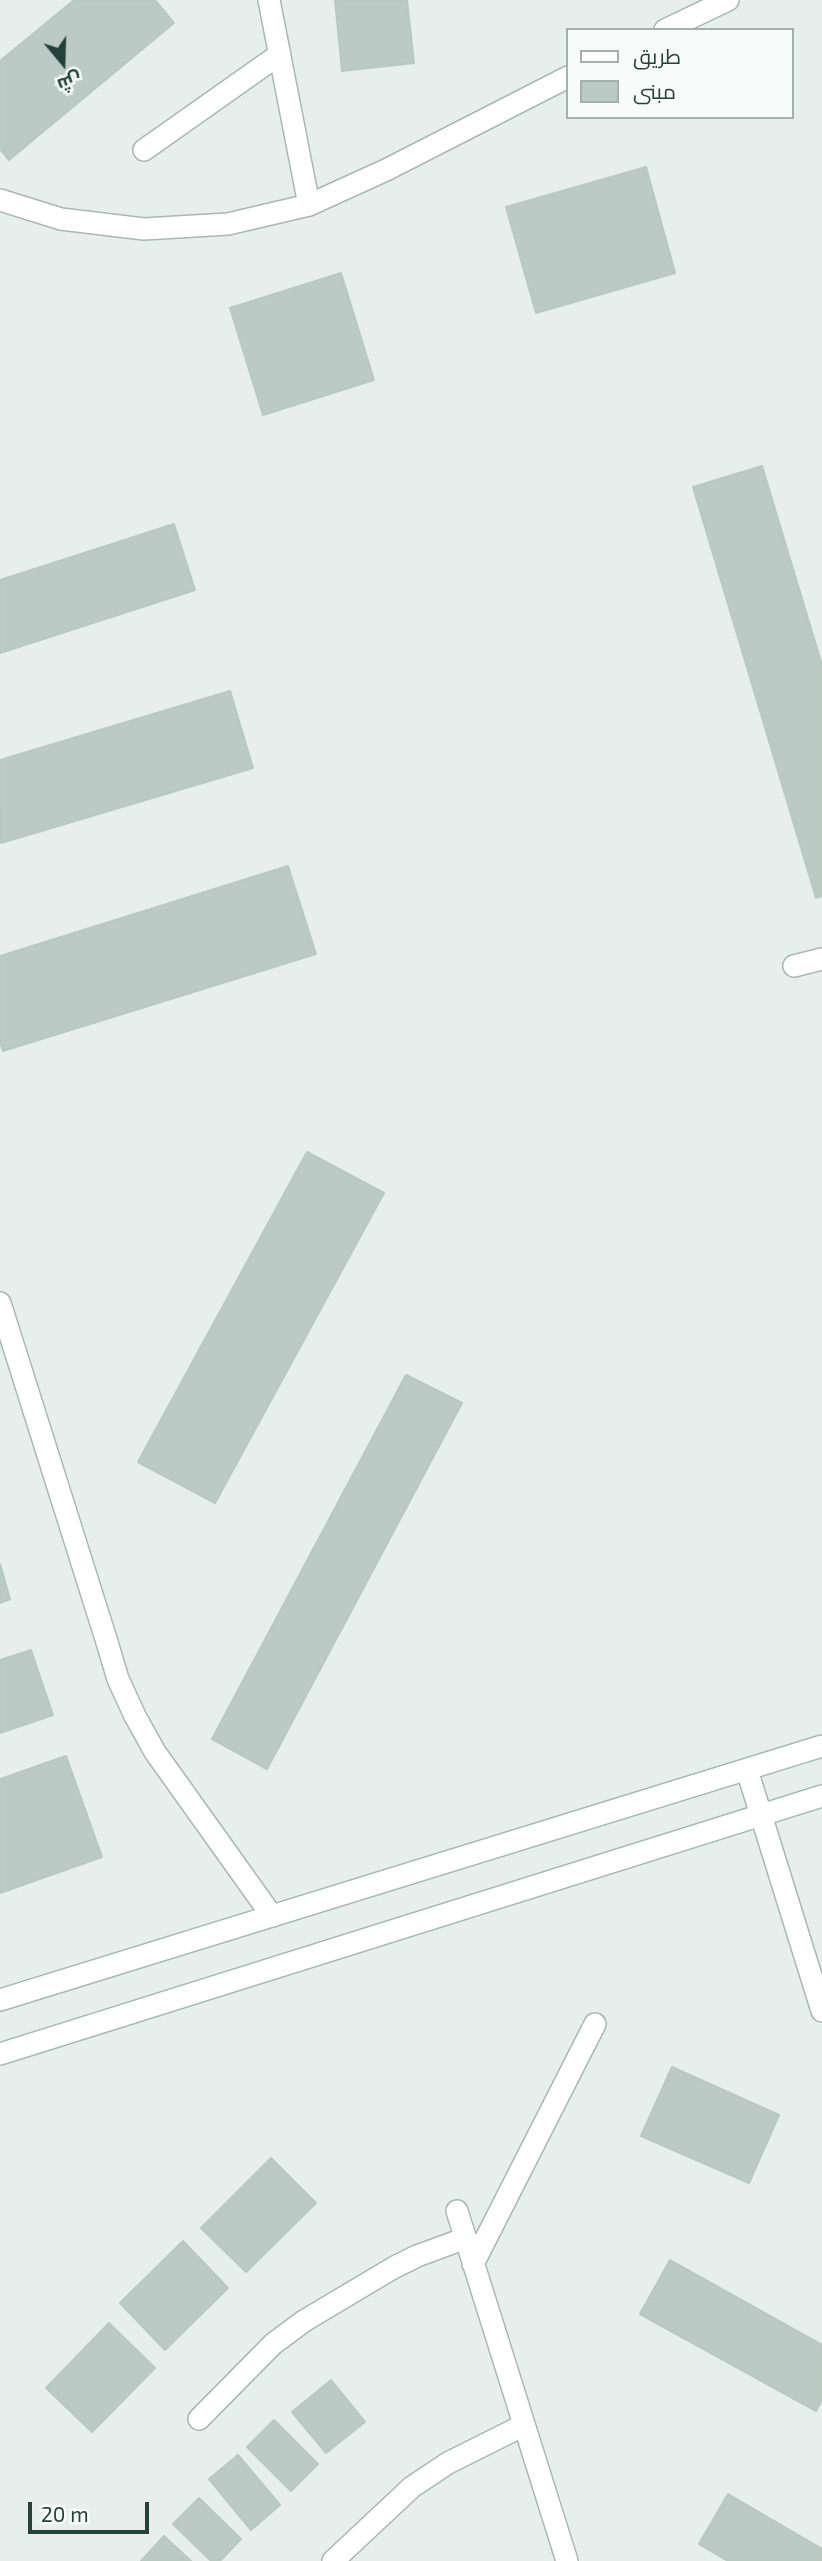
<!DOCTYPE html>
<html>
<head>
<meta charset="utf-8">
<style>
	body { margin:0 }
	#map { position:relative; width:822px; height:2561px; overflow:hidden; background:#e6efeb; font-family:"Exo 2",Cairo,sans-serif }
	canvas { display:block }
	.legend { position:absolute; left:566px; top:28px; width:228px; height:91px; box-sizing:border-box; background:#f7fbf9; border:2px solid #a3b1ad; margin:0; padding:9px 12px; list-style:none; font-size:21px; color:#24423a }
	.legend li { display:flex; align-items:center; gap:14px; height:35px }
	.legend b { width:35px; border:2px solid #a3b1ad }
	.north { position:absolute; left:28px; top:28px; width:70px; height:70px; -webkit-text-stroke:5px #f7fbf9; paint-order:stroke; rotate:161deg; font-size:19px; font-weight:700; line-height:28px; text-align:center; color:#24423a }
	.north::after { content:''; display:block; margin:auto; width:24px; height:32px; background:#24423a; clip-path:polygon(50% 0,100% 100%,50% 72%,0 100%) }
	.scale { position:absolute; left:28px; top:2502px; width:121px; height:32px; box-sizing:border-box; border:4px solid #24423a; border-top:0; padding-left:9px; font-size:21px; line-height:24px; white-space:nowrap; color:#24423a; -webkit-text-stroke:5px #f7fbf9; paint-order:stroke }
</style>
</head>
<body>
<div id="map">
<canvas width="822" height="2561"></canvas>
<ul class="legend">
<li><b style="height:9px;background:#fff"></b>طريق</li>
<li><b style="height:19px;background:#bbcac4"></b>مبنى</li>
</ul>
<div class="north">ش</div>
<div class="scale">20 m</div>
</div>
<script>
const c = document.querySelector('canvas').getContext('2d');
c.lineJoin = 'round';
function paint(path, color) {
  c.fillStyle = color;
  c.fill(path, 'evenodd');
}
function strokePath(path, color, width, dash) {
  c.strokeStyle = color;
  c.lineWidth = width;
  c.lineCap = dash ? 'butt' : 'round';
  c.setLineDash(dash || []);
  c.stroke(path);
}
const building = new Path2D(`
	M 74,0 L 155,0 L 174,23 L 9,160 L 0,149 L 0,61 Z
	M 335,0 L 407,0 L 414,63 L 342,71 Z
	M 646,167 L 675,273 L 536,313 L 506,207 Z
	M 341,273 L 374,380 L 263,415 L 230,308 Z
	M 762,466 L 822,665 L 822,896 L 816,898 L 693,487 Z
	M 174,524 L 195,590 L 0,653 L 0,580 Z
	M 230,691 L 253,768 L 1,843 L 0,760 Z
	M 288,866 L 316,954 L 3,1051 L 0,1042 L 0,956 Z
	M 307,1152 L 384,1193 L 215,1503 L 138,1462 Z
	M 406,1375 L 462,1403 L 267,1769 L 212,1739 Z
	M 0,1564 L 10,1599 L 0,1603 Z
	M 31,1650 L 53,1715 L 0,1733 L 0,1660 Z
	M 66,1756 L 102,1857 L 0,1893 L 0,1779 Z
	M 672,2067 L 779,2115 L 749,2183 L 641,2136 Z
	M 271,2158 L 316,2203 L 246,2272 L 201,2228 Z
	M 183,2241 L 228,2288 L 165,2350 L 120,2303 Z
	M 670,2260 L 822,2345 L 822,2400 L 816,2411 L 640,2314 Z
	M 109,2323 L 155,2368 L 92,2432 L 46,2388 Z
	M 331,2380 L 365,2422 L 326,2453 L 292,2412 Z
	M 274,2420 L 318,2464 L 291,2491 L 247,2447 Z
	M 238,2455 L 280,2505 L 251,2530 L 209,2479 Z
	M 728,2494 L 822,2549 L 822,2561 L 728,2561 L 699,2544 Z
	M 199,2498 L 241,2539 L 220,2561 L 211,2561 L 173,2524 Z
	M 164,2536 L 191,2561 L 141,2561 Z`);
const lane = new Path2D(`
	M 269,0 L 309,205
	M 144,150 L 280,54
	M 794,966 L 822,959
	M 0,1303 L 106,1639 L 118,1679 L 135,1716 L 155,1752 L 272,1916
	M 457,2211 L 567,2561
	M 473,2264 L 595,2024
	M 199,2419 L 273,2344 L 304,2321 L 393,2268 L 417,2256 L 466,2238
	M 333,2561 L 412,2487 L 448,2463 L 524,2425`);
const street = new Path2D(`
	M 665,30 L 728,0
	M 0,200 L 61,219 L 144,229 L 228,224 L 309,205 L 386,170 L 568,77
	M 747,1770 L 822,2011`);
const secondary = new Path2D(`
	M 0,2000 L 822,1746
	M 0,2054 L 822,1796`);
paint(building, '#bbcac4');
strokePath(building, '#b8c9c2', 2);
strokePath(lane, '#a8b8b2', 24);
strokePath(street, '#a8b8b2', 24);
strokePath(secondary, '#a4bbb3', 24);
strokePath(lane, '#fff', 21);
strokePath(street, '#fff', 21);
strokePath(secondary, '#fff', 21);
</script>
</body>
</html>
